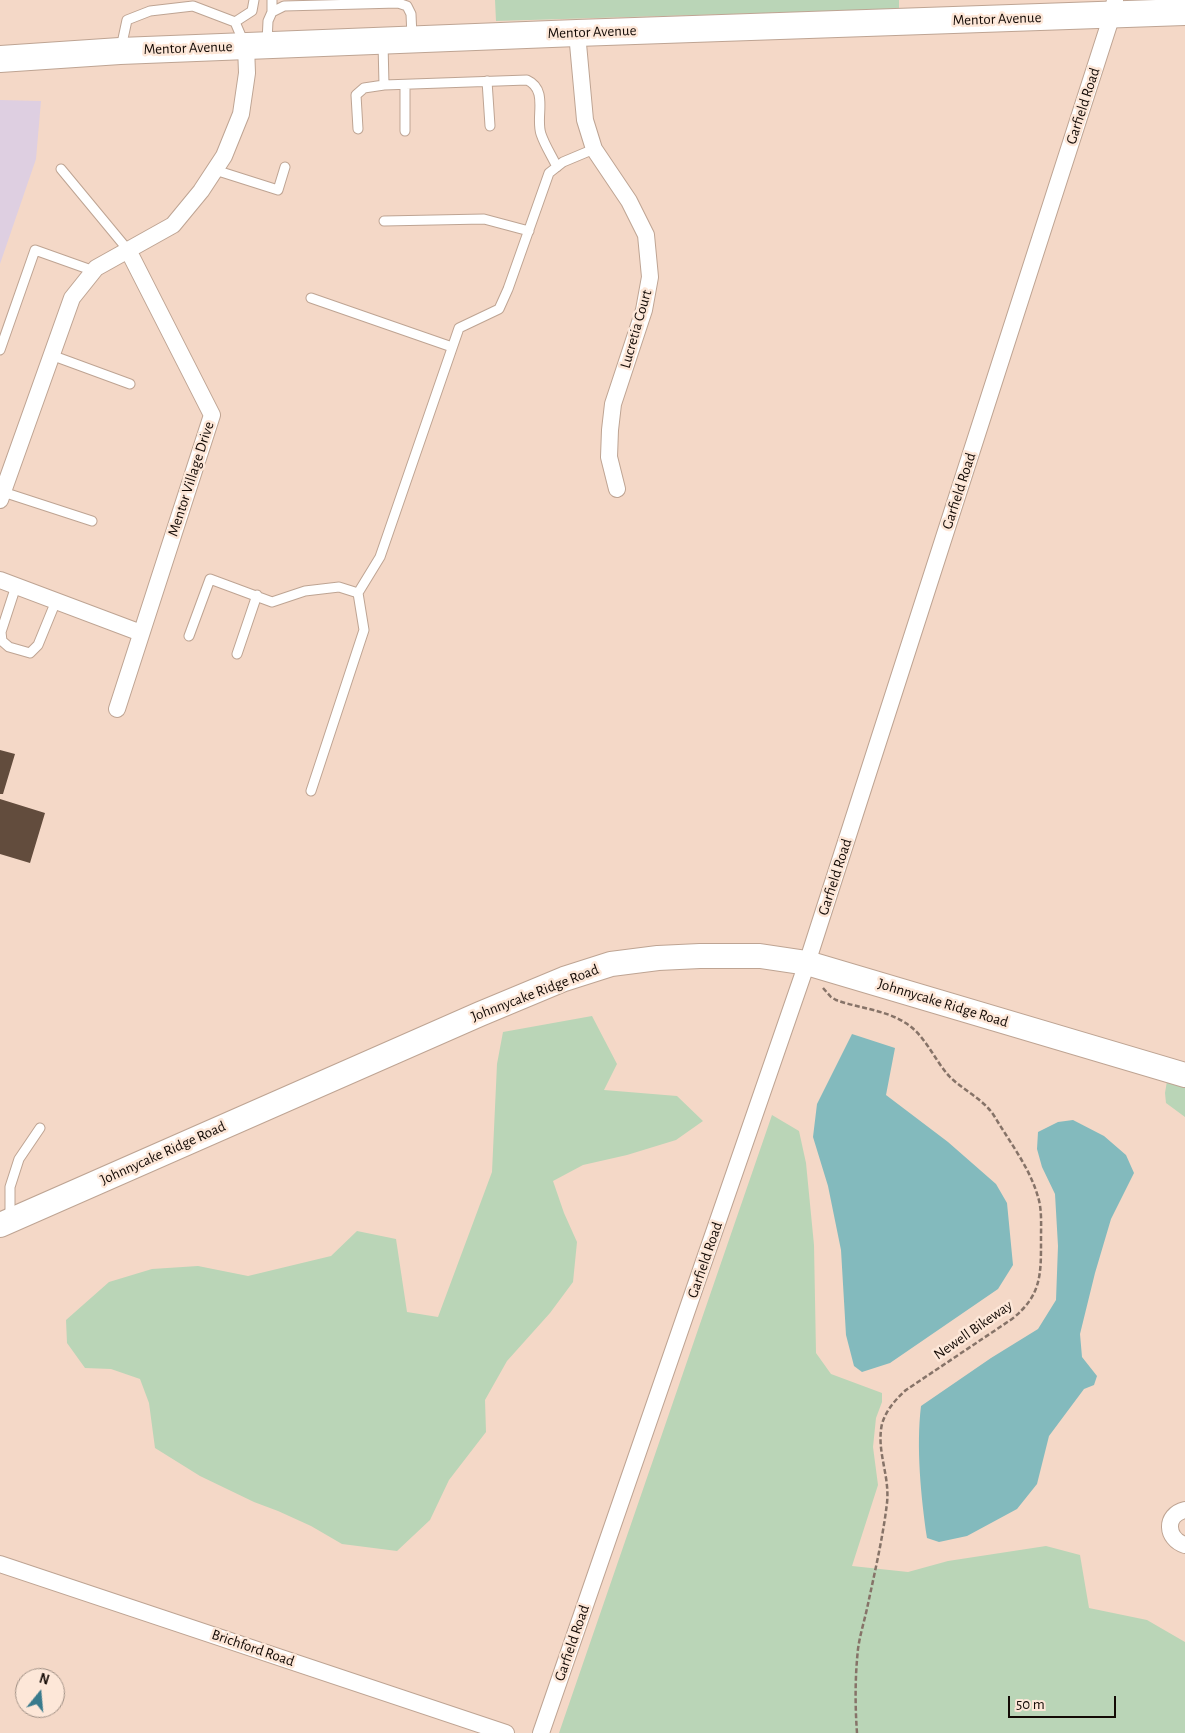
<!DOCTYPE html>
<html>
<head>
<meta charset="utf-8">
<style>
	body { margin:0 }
	#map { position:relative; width:1185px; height:1733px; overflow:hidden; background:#f4d8c7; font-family:"Alegreya Sans",sans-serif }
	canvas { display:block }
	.north { position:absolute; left:15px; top:1668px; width:50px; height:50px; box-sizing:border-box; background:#fde7d8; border:1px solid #9f8f84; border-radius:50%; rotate:17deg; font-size:14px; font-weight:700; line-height:20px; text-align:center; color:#130a05 }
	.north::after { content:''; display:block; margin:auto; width:18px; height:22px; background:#387a8c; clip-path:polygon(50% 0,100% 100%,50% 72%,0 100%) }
	.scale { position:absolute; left:1008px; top:1696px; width:108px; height:22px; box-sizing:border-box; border:2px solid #130a05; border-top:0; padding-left:6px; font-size:15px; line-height:18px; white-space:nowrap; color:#130a05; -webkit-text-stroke:4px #fde7d8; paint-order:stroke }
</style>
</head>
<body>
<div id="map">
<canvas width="1185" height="1733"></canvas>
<div class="north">N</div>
<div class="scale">50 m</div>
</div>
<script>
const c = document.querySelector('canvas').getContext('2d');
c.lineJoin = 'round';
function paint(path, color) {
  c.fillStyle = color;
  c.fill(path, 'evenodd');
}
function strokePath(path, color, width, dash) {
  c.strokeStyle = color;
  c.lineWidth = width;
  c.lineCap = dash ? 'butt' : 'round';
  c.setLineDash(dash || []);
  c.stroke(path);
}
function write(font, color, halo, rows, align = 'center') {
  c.font = font + ' "Alegreya Sans",sans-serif';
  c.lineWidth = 5;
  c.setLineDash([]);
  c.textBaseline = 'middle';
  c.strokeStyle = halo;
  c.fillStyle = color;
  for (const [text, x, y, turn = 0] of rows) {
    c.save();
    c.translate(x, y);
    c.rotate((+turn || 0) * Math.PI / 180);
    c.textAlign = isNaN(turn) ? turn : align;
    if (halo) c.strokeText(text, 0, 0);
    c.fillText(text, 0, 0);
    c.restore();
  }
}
const commercial = new Path2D(`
	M 0,100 L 41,101 L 36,159 L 0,264 Z`);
const green = new Path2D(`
	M 495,0 L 899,0 L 899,9 L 496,21 Z
	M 592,1016 L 617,1064 L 604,1090 L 677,1096 L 703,1121 L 676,1140 L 627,1155 L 583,1165 L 553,1181 L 564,1213 L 577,1242 L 573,1282 L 550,1313 L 507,1361 L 485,1400 L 486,1432 L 449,1480 L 430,1520 L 397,1551 L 342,1544 L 311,1526 L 278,1511 L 254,1502 L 200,1476 L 155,1448 L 149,1403 L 140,1379 L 111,1369 L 85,1368 L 67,1343 L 66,1320 L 109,1282 L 152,1269 L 198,1266 L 248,1276 L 331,1256 L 357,1231 L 396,1239 L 407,1312 L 438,1317 L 492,1172 L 497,1064 L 503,1032 Z
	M 1168,1075 L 1185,1080 L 1185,1117 L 1166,1103 L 1165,1093 Z
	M 772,1115 L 799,1131 L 806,1163 L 814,1245 L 816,1353 L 831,1374 L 882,1393 L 882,1402 L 876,1418 L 873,1447 L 878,1485 L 852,1566 L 908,1572 L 948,1561 L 1046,1546 L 1080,1555 L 1089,1608 L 1147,1620 L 1185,1642 L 1185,1733 L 559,1733 Z`);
const water = new Path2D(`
	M 852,1034 L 895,1048 L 886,1095 L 948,1142 L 996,1184 L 1007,1203 L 1013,1265 L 998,1289 L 890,1363 L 862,1372 L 854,1366 L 846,1335 L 841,1250 L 828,1186 L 813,1137 L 817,1104 Z
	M 1073,1120 L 1104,1136 L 1126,1155 L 1134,1173 L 1111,1219 L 1095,1273 L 1080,1334 L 1082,1357 L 1097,1376 L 1094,1385 L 1084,1389 L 1049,1436 L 1037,1484 L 1017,1509 L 967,1536 L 939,1542 L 927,1538 C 921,1497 916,1447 921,1406 L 991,1358 L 1038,1329 L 1056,1300 L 1058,1246 L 1055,1194 L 1042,1167 L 1037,1149 L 1038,1132 L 1058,1122 Z`);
const building = new Path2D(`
	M 0,750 L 15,754 L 3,794 L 0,794 Z
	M 0,799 L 45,813 L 30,863 L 0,854 Z`);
const path = new Path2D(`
	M 823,988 L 831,997 L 836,1000 C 858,1008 885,1010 904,1022 C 925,1034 934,1060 950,1077 C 961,1088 977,1096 988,1108 C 994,1114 998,1123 1003,1130 C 1016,1151 1031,1172 1038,1197 C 1042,1209 1041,1225 1041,1238 C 1041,1274 1042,1295 1012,1319 L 906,1390 C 896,1399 886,1410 882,1424 C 876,1451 890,1475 887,1503 C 883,1537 875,1571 868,1604 C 865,1619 860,1634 858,1649 C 855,1677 855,1705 857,1733`);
const lane = new Path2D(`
	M 272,0 L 272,12
	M 235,22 L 252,11 L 254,0
	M 267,42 L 268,21 L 272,12 L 284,6 L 398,3 L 407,6 L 411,14 L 412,37
	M 383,43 L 384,85 L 527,80 C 549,90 535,117 541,134 C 545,146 552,156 557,167
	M 121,48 L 127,20 L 150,11 L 193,6 L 235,22 L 244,43
	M 487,81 L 490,126
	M 358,129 L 356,95 L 364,88 L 384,85
	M 405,131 L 405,85
	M 61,169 L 128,250
	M 215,170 L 278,190 L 285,167
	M 384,221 L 484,219 L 529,231
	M 311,298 L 452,347
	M 0,350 L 35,250 L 94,271
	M 51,355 L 130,384
	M 3,492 L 92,521
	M 16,586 L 1,632 L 2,641 L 9,647 L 30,653 L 38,645 L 56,601
	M 358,593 L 380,557 L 459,328 L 499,309 L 508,289 L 549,173 L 563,162 L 594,149
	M 189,636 L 210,579 L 272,602 L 305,591 L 339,587 L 358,593 L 364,630 L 311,791
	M 237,654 L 257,595
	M 10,1218 L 10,1187 L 19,1159 L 40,1128`);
const street = new Path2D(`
	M 577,33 L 585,120 L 594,149 L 629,201 L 646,235 L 650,277 L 644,310 L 613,404 L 610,430 L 609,457 L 617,489
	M 0,500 L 72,298 L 96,268 L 173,225 L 201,191 L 224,156 L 241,114 L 247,73 L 246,46
	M 0,580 L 141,633
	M 117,709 L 212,415 L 128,250
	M 1185,1510 C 1164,1515 1166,1539 1185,1545
	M 0,1564 L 506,1733
	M 541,1733 L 807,963 L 1112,15 L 1115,0`);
const secondary = new Path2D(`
	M 0,1225 L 480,1014 L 564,979 L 611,964 L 658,958 L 700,956 L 760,956 L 807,963 L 1185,1075`);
const primary = new Path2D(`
	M 0,59 L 120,51 L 577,33 L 1185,12`);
const streetNames = [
	["Mentor Avenue",997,19,-2],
	["Mentor Avenue",592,32,-2],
	["Mentor Avenue",188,48,-2],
	["Garfield Road",1083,106,-72],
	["Lucretia Court",636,329,-74],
	["Mentor Village Drive",191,479,-72],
	["Garfield Road",959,491,-72],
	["Garfield Road",835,877,-72],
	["Johnnycake Ridge Road",535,993,-21],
	["Johnnycake Ridge Road",943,1003,17],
	["Johnnycake Ridge Road",163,1153,-24],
	["Garfield Road",705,1260,-71],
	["Newell Bikeway",973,1330,-35],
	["Garfield Road",572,1643,-71],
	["Brichford Road",253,1648,19]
];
paint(commercial, '#decfe1');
paint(green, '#bad5b7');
paint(water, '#83babd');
paint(building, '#624c3d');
strokePath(lane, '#bea493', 11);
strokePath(street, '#bea493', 18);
strokePath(secondary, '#bea493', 26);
strokePath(primary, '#bea493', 28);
strokePath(path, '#867368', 2.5, [5, 2.5]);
strokePath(lane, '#fff', 9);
strokePath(street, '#fff', 16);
strokePath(secondary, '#fff', 24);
strokePath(primary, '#fff', 26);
write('15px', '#130a05', '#fde7d8', streetNames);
</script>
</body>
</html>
